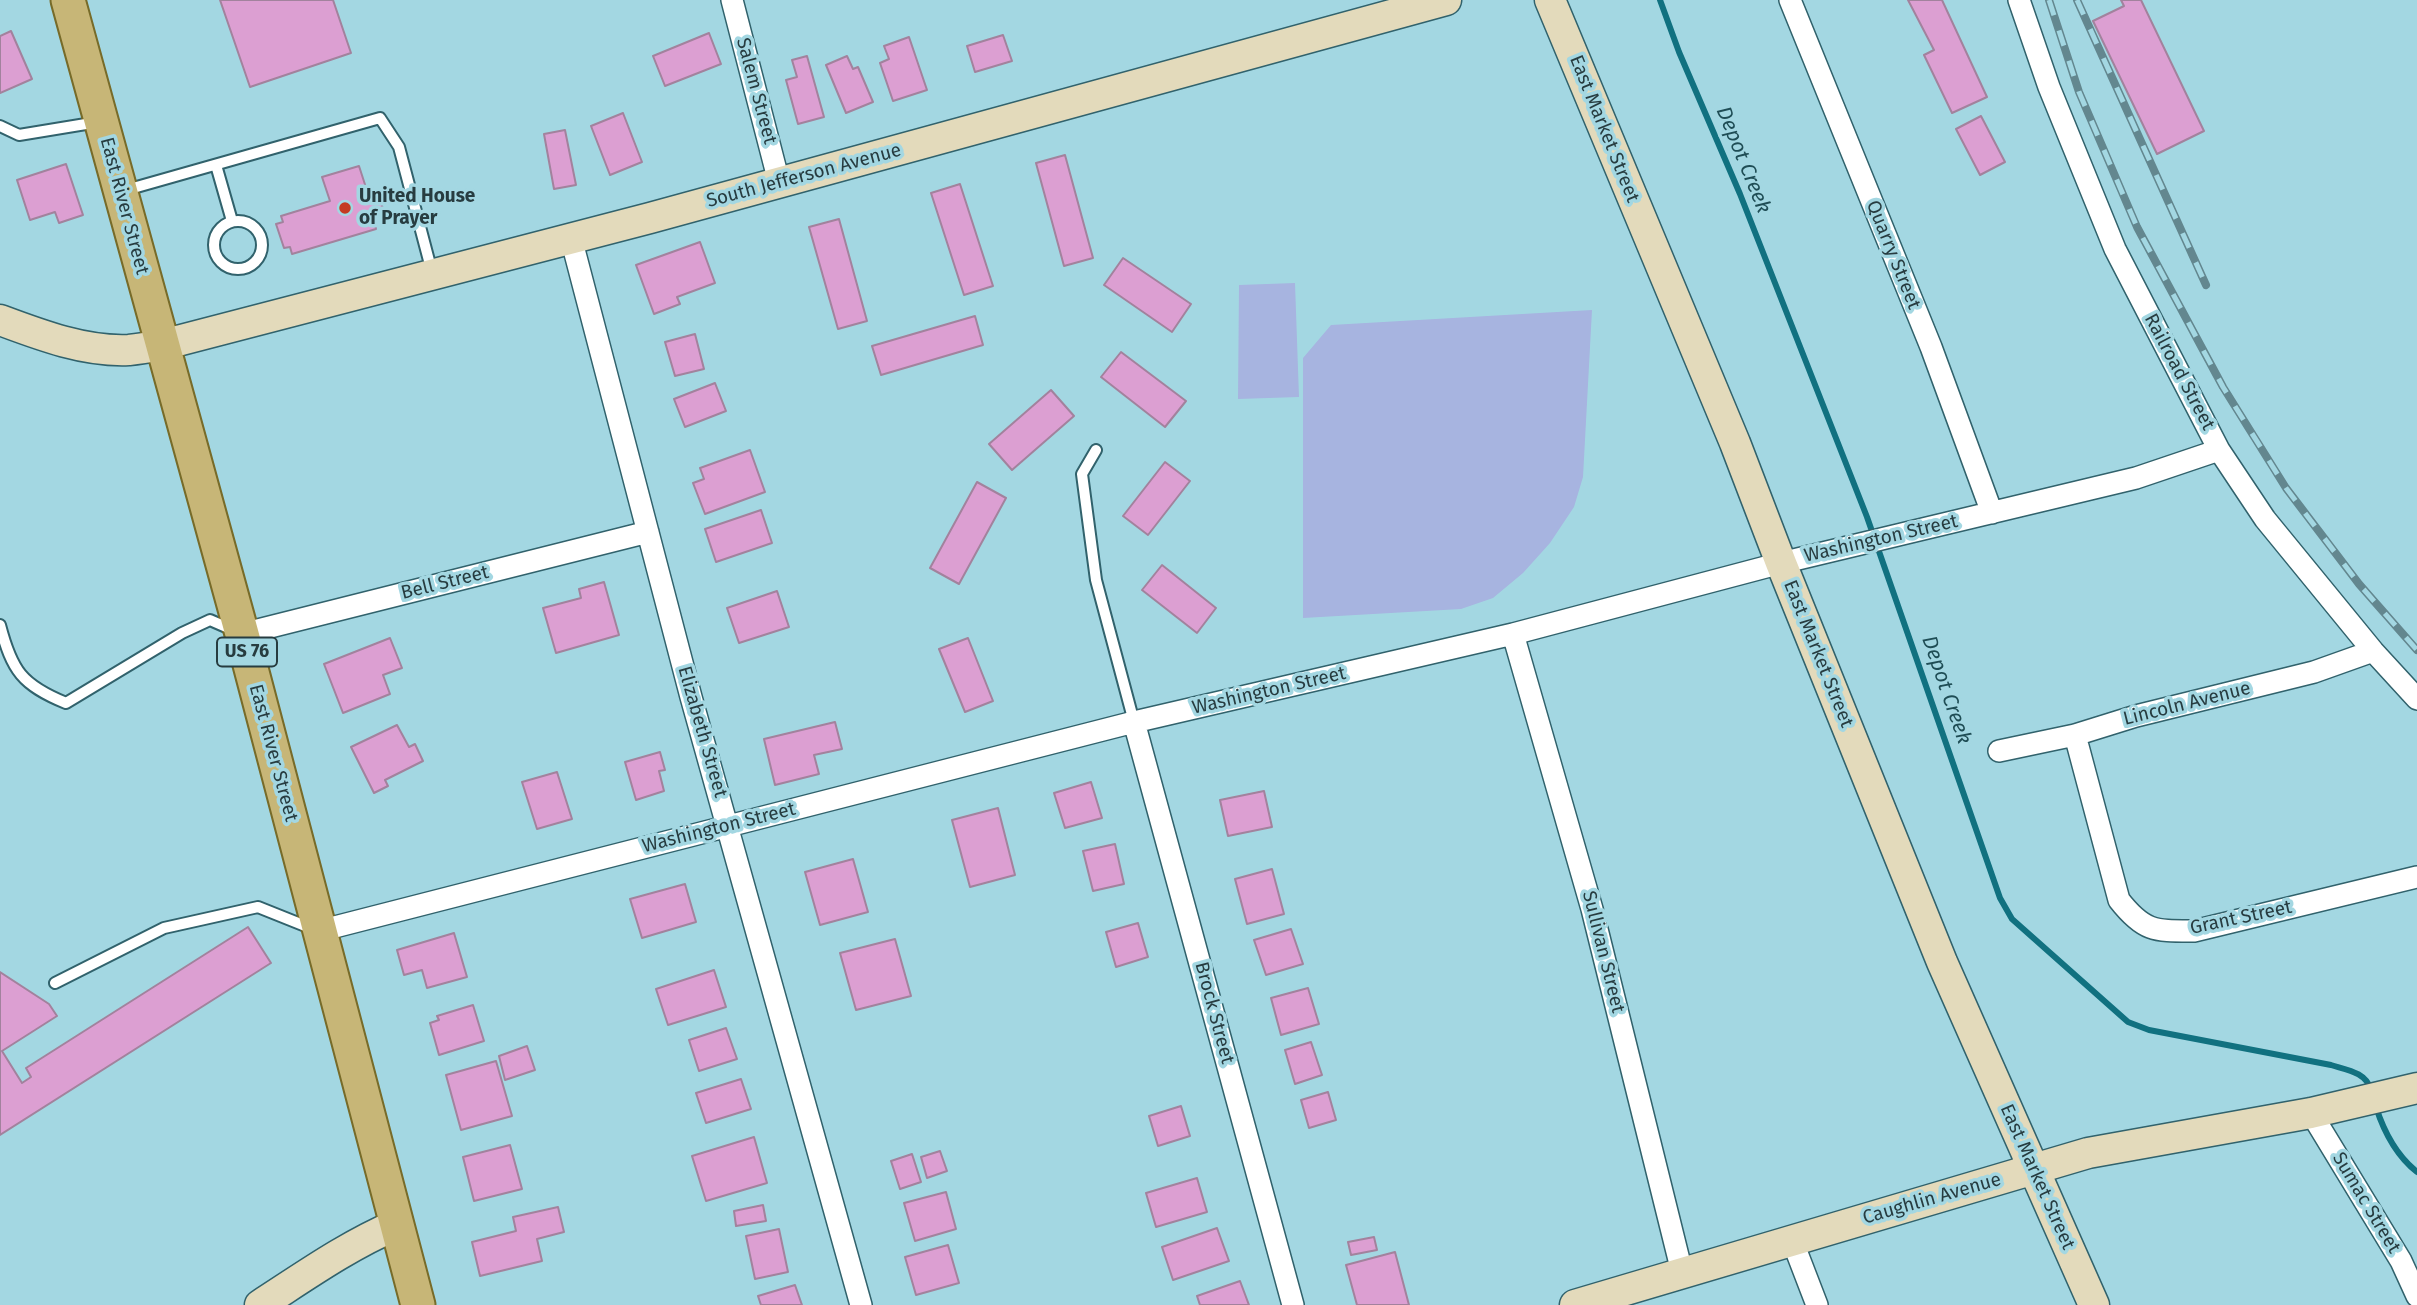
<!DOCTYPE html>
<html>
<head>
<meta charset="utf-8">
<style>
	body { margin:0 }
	canvas { display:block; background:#a3d7e2 }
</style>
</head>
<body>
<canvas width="2417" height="1305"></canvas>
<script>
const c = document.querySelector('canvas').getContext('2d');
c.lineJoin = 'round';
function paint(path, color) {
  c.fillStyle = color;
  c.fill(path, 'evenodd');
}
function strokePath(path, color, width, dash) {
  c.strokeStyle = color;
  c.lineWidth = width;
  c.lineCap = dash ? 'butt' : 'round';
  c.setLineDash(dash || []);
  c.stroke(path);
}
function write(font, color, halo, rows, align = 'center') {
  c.font = font + ' "Fira Sans",sans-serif';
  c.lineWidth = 7;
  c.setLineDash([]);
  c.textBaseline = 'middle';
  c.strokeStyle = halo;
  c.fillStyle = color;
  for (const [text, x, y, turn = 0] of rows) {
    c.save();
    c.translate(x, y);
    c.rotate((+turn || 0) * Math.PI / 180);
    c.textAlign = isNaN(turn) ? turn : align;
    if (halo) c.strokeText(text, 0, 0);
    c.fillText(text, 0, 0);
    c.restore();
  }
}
const green = new Path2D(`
	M 1295,283 L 1299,397 L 1238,399 L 1239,285 Z
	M 1592,310 L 1583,477 L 1574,507 L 1550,543 L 1523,573 L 1493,598 L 1461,609 L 1303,618 L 1303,358 L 1331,325 Z`);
const stream = new Path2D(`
	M 1660,0 L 1679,52 L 1740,194 L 1867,517 L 2000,898 L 2012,919 L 2128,1022 L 2149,1030 L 2331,1065 C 2347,1070 2366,1072 2371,1090
	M 2376,1107 C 2384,1132 2397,1156 2417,1172`);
const building = new Path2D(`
	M 220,0 L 333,0 L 351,53 L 250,87 Z
	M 1908,0 L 1942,0 L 1987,97 L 1952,113 L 1924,55 L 1934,50 Z
	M 2121,0 L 2141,0 L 2204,131 L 2157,154 L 2093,21 L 2124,6 Z
	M 11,31 L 32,79 L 0,93 L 0,36 Z
	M 709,33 L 721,64 L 665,86 L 653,56 Z
	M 1003,35 L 1012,61 L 975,72 L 967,46 Z
	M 909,37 L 927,90 L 893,101 L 880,63 L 889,59 L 884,46 Z
	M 807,56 L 824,117 L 798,124 L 786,80 L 797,77 L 792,60 Z
	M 847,56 L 853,69 L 858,67 L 873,102 L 846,113 L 826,65 Z
	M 623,113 L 642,162 L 610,175 L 591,126 Z
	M 1981,116 L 2005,162 L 1980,175 L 1956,129 Z
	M 565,130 L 576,185 L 554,189 L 544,134 Z
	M 1065,155 L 1093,258 L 1064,266 L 1036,163 Z
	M 66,164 L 83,215 L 59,223 L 55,212 L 30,220 L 17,180 Z
	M 359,166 L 370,200 L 380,197 L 384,214 L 373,218 L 376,229 L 292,254 L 290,247 L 284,248 L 276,224 L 283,222 L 281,216 L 330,201 L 322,177 Z
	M 960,184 L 993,286 L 964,295 L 931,193 Z
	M 839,219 L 867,321 L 838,329 L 809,227 Z
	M 700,242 L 715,283 L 677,297 L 680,304 L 654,314 L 636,265 Z
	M 1123,258 L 1191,304 L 1172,332 L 1104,285 Z
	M 975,316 L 983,345 L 881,375 L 872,346 Z
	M 695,334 L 704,369 L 675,376 L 665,342 Z
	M 1121,352 L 1186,401 L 1165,427 L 1101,377 Z
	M 715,383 L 726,411 L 685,427 L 674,399 Z
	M 1051,390 L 1074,416 L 1012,470 L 989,444 Z
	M 750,450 L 765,492 L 705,514 L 693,483 L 704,479 L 700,468 Z
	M 1165,462 L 1190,481 L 1148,535 L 1123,516 Z
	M 977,482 L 1006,498 L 959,584 L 930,568 Z
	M 761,510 L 772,543 L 716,562 L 705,529 Z
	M 1162,565 L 1216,608 L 1197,633 L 1142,590 Z
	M 604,582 L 619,635 L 556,653 L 543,608 L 581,598 L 579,589 Z
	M 777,591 L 789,627 L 739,643 L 727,608 Z
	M 390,638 L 402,668 L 383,675 L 390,694 L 343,713 L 324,664 Z
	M 968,638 L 993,701 L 965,712 L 939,649 Z
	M 835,722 L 842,749 L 814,755 L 819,774 L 775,785 L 764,739 Z
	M 397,725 L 409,747 L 415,744 L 423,761 L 385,780 L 388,786 L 374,793 L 351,747 Z
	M 660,752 L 665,770 L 659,771 L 664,791 L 636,800 L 625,762 Z
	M 557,772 L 572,819 L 537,829 L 522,782 Z
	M 1091,782 L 1102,818 L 1065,828 L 1054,793 Z
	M 1264,791 L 1272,827 L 1228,836 L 1220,800 Z
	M 998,808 L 1015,875 L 970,887 L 952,820 Z
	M 1115,844 L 1124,884 L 1093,891 L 1083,851 Z
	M 853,859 L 868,912 L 820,925 L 805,872 Z
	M 1272,869 L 1284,914 L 1247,924 L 1235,879 Z
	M 685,884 L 696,922 L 642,938 L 630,899 Z
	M 1138,923 L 1148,957 L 1116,967 L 1106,932 Z
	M 248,927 L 271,963 L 0,1135 L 0,972 L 49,1004 L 57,1016 L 2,1051 L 22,1083 L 31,1077 L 26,1068 Z
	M 1291,929 L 1303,964 L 1266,975 L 1254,940 Z
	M 454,933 L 467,977 L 427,988 L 422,970 L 404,975 L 397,950 Z
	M 895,939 L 911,996 L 856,1010 L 840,953 Z
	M 714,970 L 726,1007 L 668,1025 L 656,989 Z
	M 1308,988 L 1319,1024 L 1281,1035 L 1271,998 Z
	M 473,1005 L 484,1041 L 439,1055 L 430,1023 L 439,1020 L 437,1016 Z
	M 726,1028 L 737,1059 L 699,1071 L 689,1040 Z
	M 1311,1042 L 1322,1075 L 1295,1084 L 1285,1050 Z
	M 527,1046 L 535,1070 L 505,1080 L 499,1056 Z
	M 496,1061 L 512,1116 L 461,1130 L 446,1075 Z
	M 741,1079 L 751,1109 L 706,1123 L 696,1093 Z
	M 1328,1092 L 1336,1120 L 1309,1128 L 1301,1100 Z
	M 1181,1106 L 1190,1136 L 1158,1146 L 1149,1116 Z
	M 754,1137 L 767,1183 L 706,1201 L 692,1156 Z
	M 510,1145 L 522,1189 L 474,1201 L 463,1157 Z
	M 940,1151 L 947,1171 L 927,1178 L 921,1157 Z
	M 912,1154 L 921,1182 L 900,1189 L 891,1161 Z
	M 1197,1178 L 1207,1212 L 1156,1227 L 1146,1193 Z
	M 946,1192 L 956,1229 L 915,1241 L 904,1203 Z
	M 763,1205 L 766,1221 L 736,1226 L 734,1211 Z
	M 558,1207 L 564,1232 L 537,1239 L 542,1261 L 480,1276 L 472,1242 L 516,1231 L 513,1217 Z
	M 1217,1228 L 1229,1261 L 1173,1280 L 1162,1247 Z
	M 779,1229 L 788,1272 L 755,1279 L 746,1236 Z
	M 1374,1237 L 1377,1250 L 1351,1255 L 1348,1242 Z
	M 948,1245 L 959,1283 L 916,1295 L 905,1257 Z
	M 1395,1252 L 1409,1305 L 1357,1305 L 1346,1265 Z
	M 1240,1281 L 1249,1305 L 1200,1305 L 1197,1296 Z
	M 795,1285 L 802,1305 L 761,1305 L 758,1296 Z`);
const lane = new Path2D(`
	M 0,126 L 19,135 L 98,122
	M 216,165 L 232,221
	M 126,190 L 380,118 L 399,147 L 432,272
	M214 245a24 24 0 1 1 48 0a24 24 0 1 1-48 0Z
	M 1096,450 L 1082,474 L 1096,580 L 1134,722
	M 0,625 C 12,671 22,685 66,703 L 182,633 L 210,620 L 233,630
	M 55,983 L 164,928 L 258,907 L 313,929`);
const street = new Path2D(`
	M 732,0 L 779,182
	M 1790,0 L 1931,347 L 1992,513
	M 2019,0 L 2049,87 L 2115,249 L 2219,450 L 2265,519 L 2373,651 L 2417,699
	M 571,238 L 691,697 L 861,1305
	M 242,634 L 648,532
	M 1513,634 L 1592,909 L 1682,1272
	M 1134,722 L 1293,1305
	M 2075,735 L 2119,900 C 2144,932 2155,931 2194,931 L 2417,877
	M 1999,751 L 2075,735 L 2136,716 L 2314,672 L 2373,651
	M 319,931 L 1134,722 L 1513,634 L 1781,563 L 2136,478 L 2219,450
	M 2311,1113 L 2401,1261 L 2417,1296
	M 1792,1240 L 1817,1305`);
const secondary = new Path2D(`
	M 1550,0 L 1735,443 L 1781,563 L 1942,962 L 2094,1305
	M 0,320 C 40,335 85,352 129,350 C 139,349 151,347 162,345 L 650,218 L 1446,0
	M 260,1305 C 305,1276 347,1246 396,1225
	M 1575,1305 L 2088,1153 L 2311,1113 L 2417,1088`);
const primary = new Path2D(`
	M 68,0 L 242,634 L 418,1305`);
const rail = new Path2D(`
	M 2049,0 L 2079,92 L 2137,227 L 2223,387 L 2286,488 L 2359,584 L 2417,650
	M 2077,0 L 2206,285`);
const markers = [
	[345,208,7,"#c53a22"]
];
const shields = [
	[247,652,60]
];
const shieldNames = [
	["US 76",247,652]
];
const streetNames = [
	["Salem Street",756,91,75],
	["East Market Street",1604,129,68],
	["South Jefferson Avenue",804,176,-15],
	["East River Street",124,206,75],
	["Quarry Street",1893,255,68],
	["Railroad Street",2179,372,62],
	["Washington Street",1881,539,-13],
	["Bell Street",445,583,-14],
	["East Market Street",1818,654,68],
	["Washington Street",1269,691,-13],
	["Lincoln Avenue",2187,704,-14],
	["Elizabeth Street",702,732,74],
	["East River Street",273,753,75],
	["Washington Street",719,828,-14],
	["Grant Street",2241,918,-12],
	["Sullivan Street",1603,952,76],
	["Brock Street",1214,1013,75],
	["East Market Street",2037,1177,66],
	["Caughlin Avenue",1932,1199,-16],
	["Sumac Street",2366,1203,59]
];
const poiNames = [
	["United House",359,197],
	["of Prayer",359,219]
];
const waterNames = [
	["Depot Creek",1743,160,68],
	["Depot Creek",1946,690,71]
];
paint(green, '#a7b4e0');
strokePath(stream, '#117180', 6);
paint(building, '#dc9fd2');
strokePath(building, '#a2829d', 2);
strokePath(lane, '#31626c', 14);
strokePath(street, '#31626c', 24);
strokePath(secondary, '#31626c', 33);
strokePath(primary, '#776b29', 37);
strokePath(lane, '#fff', 10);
strokePath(street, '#fff', 21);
strokePath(secondary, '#e3dabb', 30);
strokePath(primary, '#c7b677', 33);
strokePath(rail, '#63878f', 8);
strokePath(rail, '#a3d7e2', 5, [16]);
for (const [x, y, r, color] of markers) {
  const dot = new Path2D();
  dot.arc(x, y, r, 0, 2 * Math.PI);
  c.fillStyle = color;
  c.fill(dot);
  strokePath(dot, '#a3d7e2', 2.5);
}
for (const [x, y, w] of shields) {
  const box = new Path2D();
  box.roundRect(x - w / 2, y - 14.5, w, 29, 5);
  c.fillStyle = '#a3d7e2';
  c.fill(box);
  strokePath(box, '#273c40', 2);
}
write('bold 18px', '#273c40', null, shieldNames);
write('19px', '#273c40', '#a3d7e2', streetNames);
write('bold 19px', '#273c40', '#a3d7e2', poiNames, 'left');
write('italic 21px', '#1f4d55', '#a3d7e2', waterNames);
</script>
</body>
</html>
